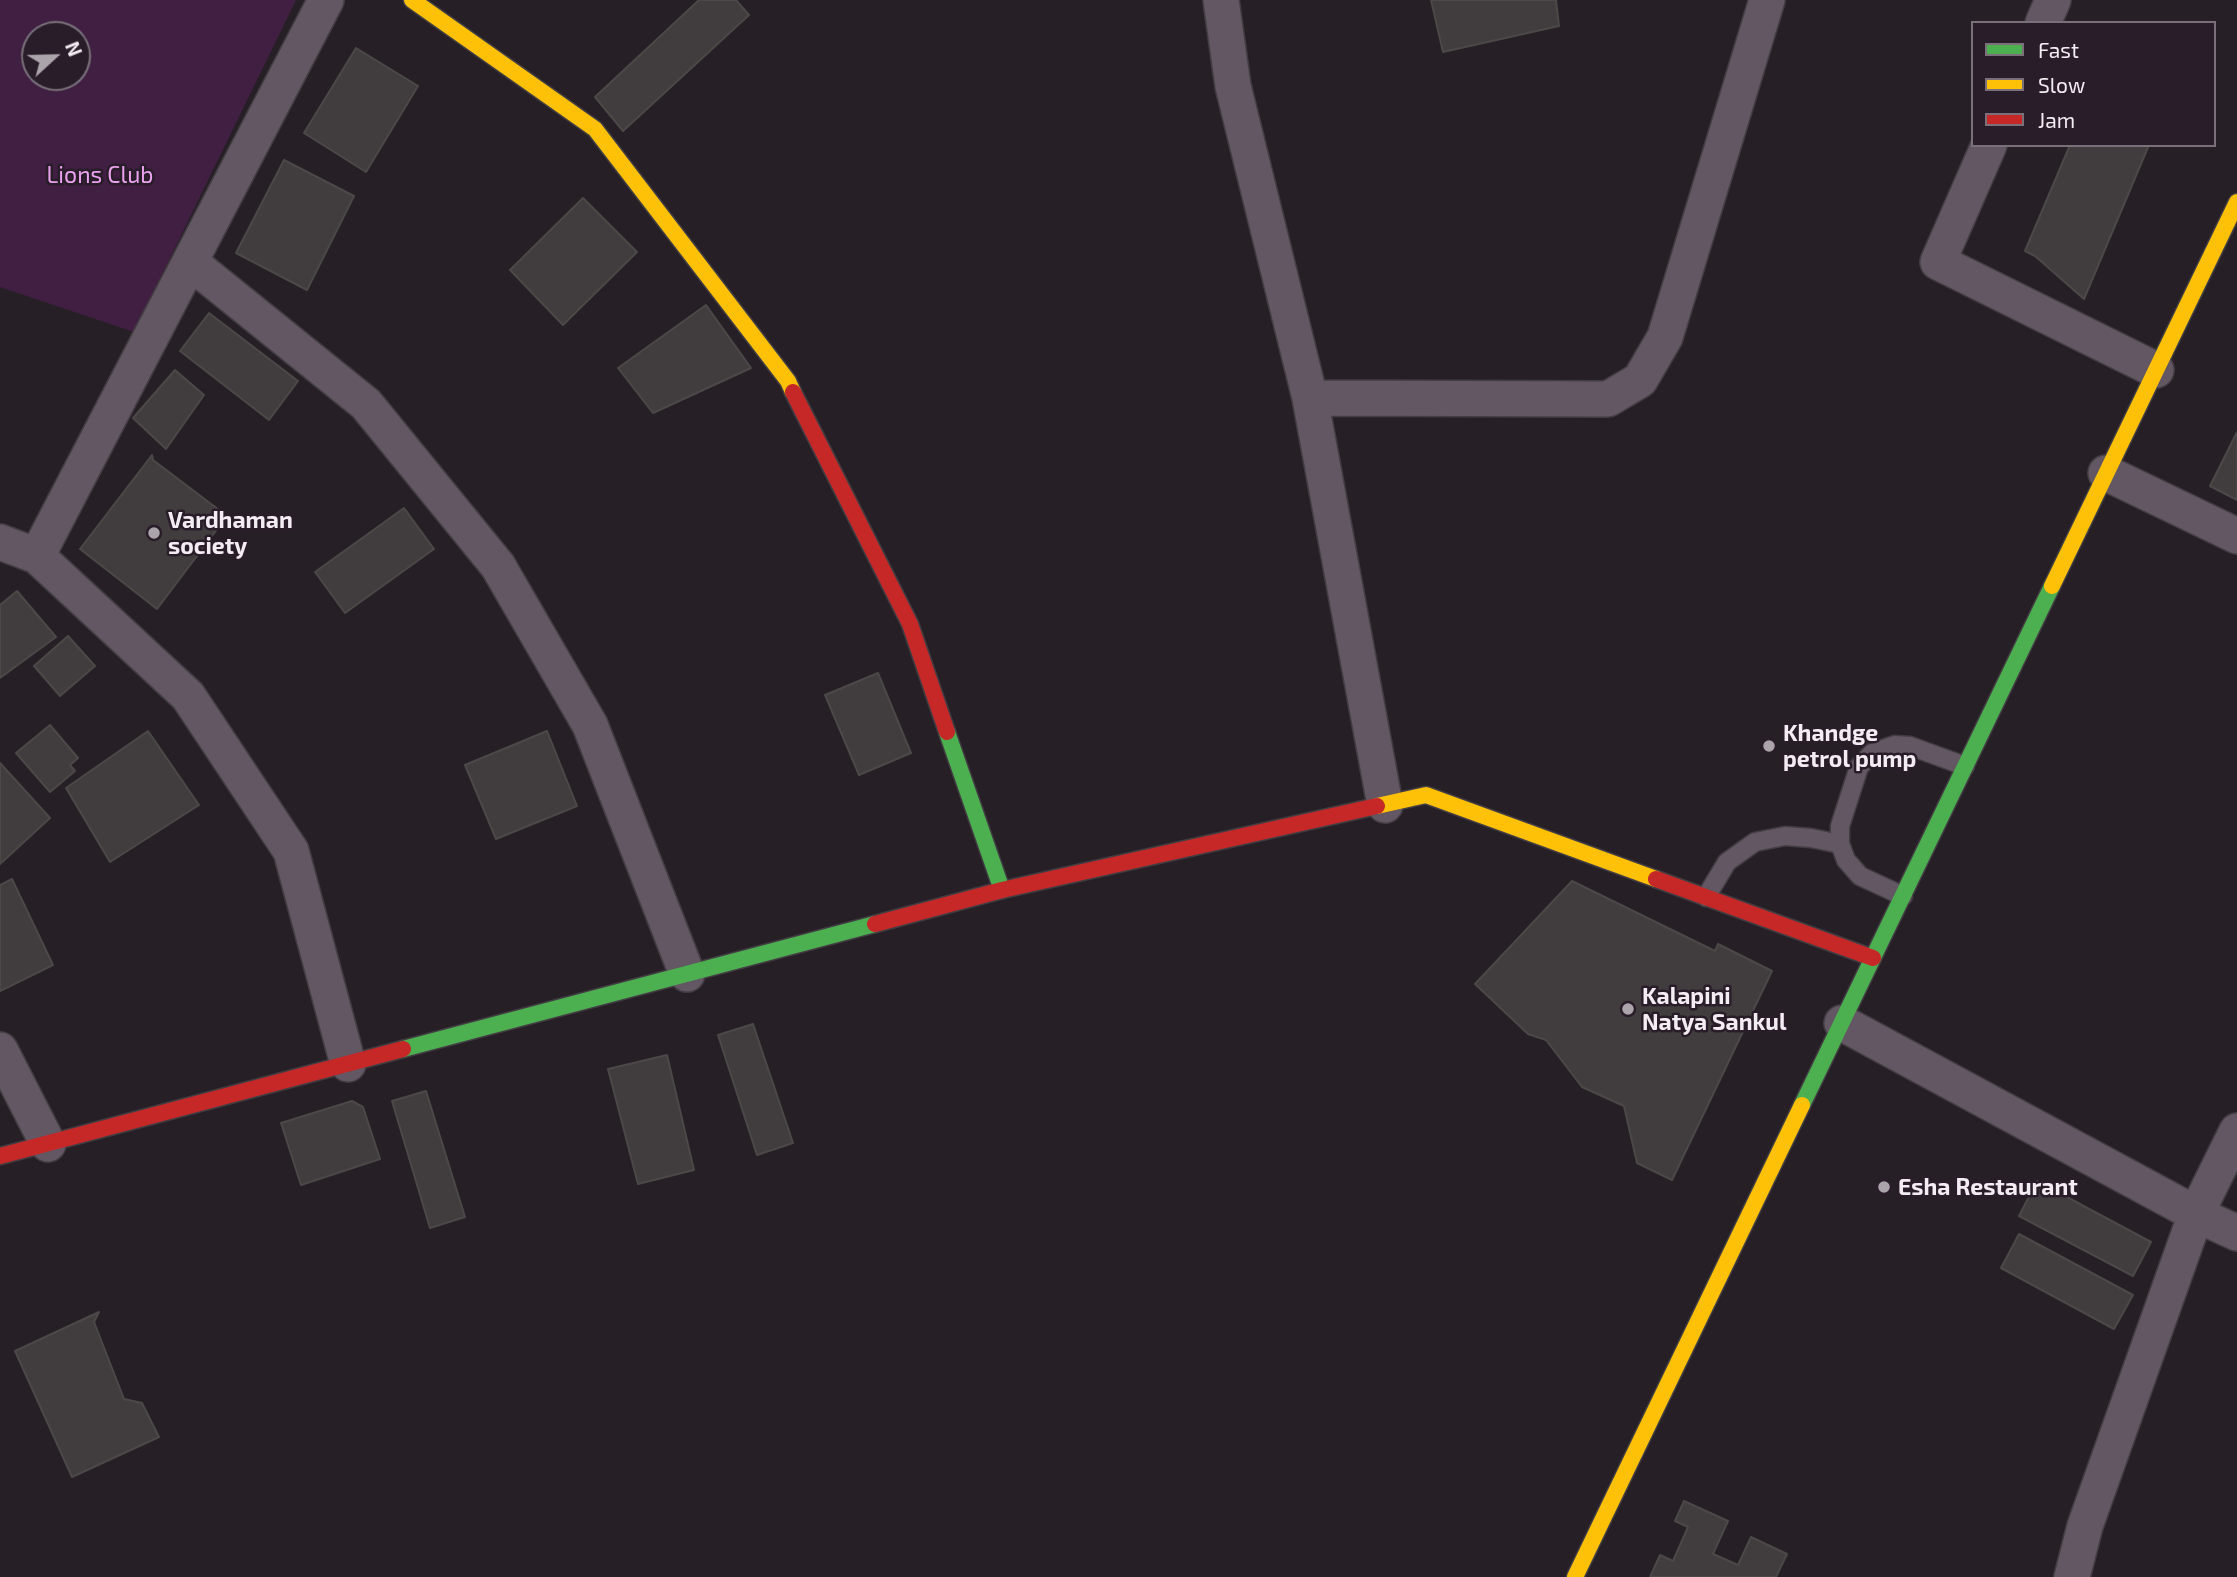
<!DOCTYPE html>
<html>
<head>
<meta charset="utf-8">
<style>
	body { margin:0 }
	#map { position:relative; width:2237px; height:1577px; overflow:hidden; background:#262026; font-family:"Exo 2",sans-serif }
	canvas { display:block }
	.legend { position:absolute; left:1971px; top:21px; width:245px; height:126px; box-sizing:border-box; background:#281d29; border:2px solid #79707a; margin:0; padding:9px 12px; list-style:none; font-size:21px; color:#f3ecf3 }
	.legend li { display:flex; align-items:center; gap:14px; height:35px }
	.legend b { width:35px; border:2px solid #79707a }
	.north { position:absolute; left:21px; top:21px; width:70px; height:70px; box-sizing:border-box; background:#281d29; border:2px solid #79707a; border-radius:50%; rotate:68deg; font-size:19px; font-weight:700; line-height:28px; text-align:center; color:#f3ecf3 }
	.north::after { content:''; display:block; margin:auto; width:24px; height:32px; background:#aba5ab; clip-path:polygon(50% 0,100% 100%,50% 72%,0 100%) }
</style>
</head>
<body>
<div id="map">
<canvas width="2237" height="1577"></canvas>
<ul class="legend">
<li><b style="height:9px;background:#4caf50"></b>Fast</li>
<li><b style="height:9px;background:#ffc107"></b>Slow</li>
<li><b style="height:9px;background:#c62828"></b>Jam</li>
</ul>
<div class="north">N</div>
</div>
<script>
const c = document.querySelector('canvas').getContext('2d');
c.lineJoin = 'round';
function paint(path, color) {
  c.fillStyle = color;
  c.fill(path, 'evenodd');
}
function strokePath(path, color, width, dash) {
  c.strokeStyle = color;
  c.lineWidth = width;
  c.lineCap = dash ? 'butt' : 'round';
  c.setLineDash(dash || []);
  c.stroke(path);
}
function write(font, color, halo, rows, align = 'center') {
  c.font = font + ' "Exo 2",sans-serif';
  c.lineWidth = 5;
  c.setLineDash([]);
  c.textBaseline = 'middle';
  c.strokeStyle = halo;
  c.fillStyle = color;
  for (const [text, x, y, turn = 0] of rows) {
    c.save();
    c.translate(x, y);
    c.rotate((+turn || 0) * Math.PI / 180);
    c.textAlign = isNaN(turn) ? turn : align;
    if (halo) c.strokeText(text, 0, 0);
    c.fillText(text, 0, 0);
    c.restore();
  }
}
const green = new Path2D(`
	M 0,0 L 296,0 L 134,332 L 0,287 ZM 35,35 L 77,35 L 77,77 L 35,77 Z`);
const building = new Path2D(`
	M 699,0 L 736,0 L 749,15 L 623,131 L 595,97 Z
	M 1431,0 L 1556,0 L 1559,26 L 1443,52 Z
	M 356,48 L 418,86 L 366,172 L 304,133 Z
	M 2070,145 L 2149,145 L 2084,299 L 2035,256 L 2025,251 Z
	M 284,160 L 354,196 L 307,290 L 236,253 Z
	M 583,198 L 637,252 L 563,325 L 510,270 Z
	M 706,305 L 751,368 L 653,413 L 618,368 Z
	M 209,313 L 298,381 L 269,420 L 180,351 Z
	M 175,370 L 204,395 L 166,449 L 133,418 Z
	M 2237,432 L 2237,500 L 2210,486 Z
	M 152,455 L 153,460 L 227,516 L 157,609 L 80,549 Z
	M 404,508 L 434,549 L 345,613 L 315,572 Z
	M 17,591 L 56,637 L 0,678 L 0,605 Z
	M 68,636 L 95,666 L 60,696 L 34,666 Z
	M 878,673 L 911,753 L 859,775 L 825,695 Z
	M 50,725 L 78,758 L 70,765 L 75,771 L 50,792 L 16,753 Z
	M 148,731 L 199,805 L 110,862 L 66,788 Z
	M 547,731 L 577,806 L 496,839 L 465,765 Z
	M 0,763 L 50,818 L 0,864 Z
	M 12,879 L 53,965 L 0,991 L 0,885 Z
	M 1572,881 L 1715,951 L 1718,944 L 1772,971 L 1672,1180 L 1637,1163 L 1624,1106 L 1582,1087 L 1546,1040 L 1528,1034 L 1475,984 Z
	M 753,1024 L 793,1143 L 757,1155 L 718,1035 Z
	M 667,1055 L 694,1170 L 638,1184 L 608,1069 Z
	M 426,1091 L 465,1217 L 430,1228 L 392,1101 Z
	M 352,1101 L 363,1107 L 380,1159 L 301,1185 L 281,1123 Z
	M 2037,1181 L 2151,1242 L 2133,1276 L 2019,1216 Z
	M 2019,1234 L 2133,1295 L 2114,1329 L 2001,1268 Z
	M 99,1312 L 94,1322 L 124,1399 L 142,1403 L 159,1437 L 72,1477 L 15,1351 Z
	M 1684,1501 L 1728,1521 L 1713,1554 L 1738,1565 L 1751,1537 L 1787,1554 L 1776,1577 L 1650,1577 L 1660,1555 L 1673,1561 L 1688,1527 L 1675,1521 Z`);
const lane = new Path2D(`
	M 1903,896 L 1860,876 L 1846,860 L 1840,844 L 1840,826 L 1859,767 L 1872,753 L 1895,745 L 1910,746 L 1965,766
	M 1706,897 L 1727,862 L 1755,842 L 1785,836 L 1811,838 L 1840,844`);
const street = new Path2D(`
	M 1221,0 L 1233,86 L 1310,398 L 1385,805
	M 2043,23 L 2053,0
	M 1989,145 L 1938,262 L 2156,370
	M 190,262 L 366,404 L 498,566 L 590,725 L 687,974
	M 1310,398 L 1608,399 L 1640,380 L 1665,337 L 1767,0
	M 2106,473 L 2237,536
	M 0,542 L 37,556 L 188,696 L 291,851 L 348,1064
	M 37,556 L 326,0
	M 1842,1023 L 2196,1214 L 2237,1233
	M 0,1050 L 48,1144
	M 2072,1577 L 2085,1526 L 2196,1214 L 2237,1131`);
const fast = new Path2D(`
	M 947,732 L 1002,890
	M 403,1049 L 875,924
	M 1802,1105 L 2052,586`);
const slow = new Path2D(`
	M 412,0 L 595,129 L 788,381 L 793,392
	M 2052,586 L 2237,202
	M 1377,806 L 1426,795 L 1656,879
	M 1575,1577 L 1802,1105`);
const jam = new Path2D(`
	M 793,392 L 910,624 L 947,732
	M 1656,879 L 1873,958
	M 875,924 L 1002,890 L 1377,806
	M 0,1156 L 403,1049`);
const markers = [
	[154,533,7,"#aba5ab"],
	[1769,746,7,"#aba5ab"],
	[1628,1009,7,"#aba5ab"],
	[1884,1187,7,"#aba5ab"]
];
const parkNames = [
	["Lions Club",100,175]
];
const poiNames = [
	["Vardhaman",168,520],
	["society",168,546],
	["Khandge",1783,733],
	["petrol pump",1783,759],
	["Kalapini",1642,996],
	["Natya Sankul",1642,1022],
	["Esha Restaurant",1898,1187]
];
paint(green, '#401f42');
paint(building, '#413d3e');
strokePath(building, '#4c4848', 2);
strokePath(lane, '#423d42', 21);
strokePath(street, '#423d42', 38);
strokePath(fast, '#423d42', 19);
strokePath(slow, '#423d42', 19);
strokePath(jam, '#423d42', 19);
strokePath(lane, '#625762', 18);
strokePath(street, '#625762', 35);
strokePath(fast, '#4caf50', 16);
strokePath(slow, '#ffc107', 16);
strokePath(jam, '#c62828', 16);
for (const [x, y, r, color] of markers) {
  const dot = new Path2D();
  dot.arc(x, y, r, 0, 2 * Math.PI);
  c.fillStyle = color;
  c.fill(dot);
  strokePath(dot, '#281d29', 2.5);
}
write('23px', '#eaa2ee', '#281d29', parkNames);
write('bold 23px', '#f3ecf3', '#281d29', poiNames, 'left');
</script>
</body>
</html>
